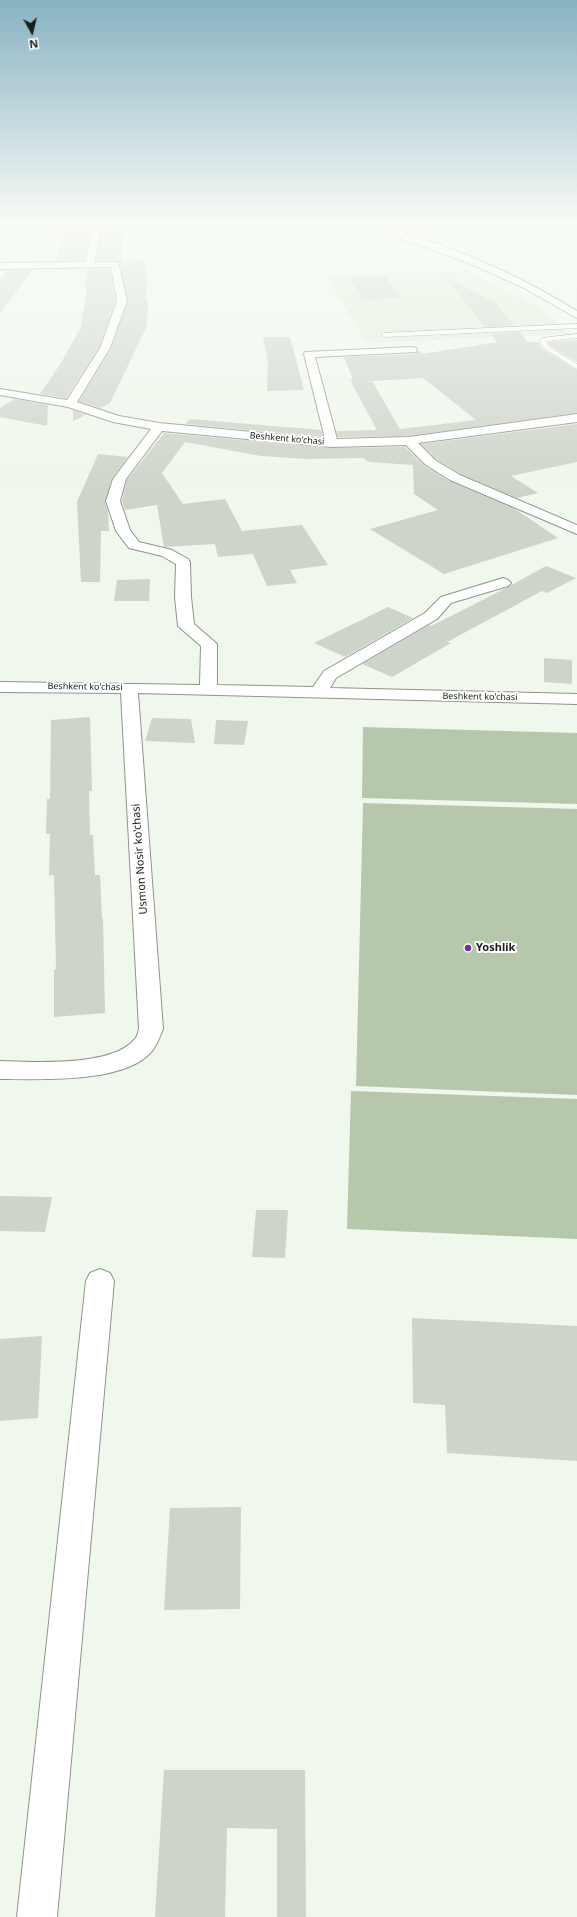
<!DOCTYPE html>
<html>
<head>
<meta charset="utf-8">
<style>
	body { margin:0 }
	#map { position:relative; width:577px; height:1917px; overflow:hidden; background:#f0f7ec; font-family:"Noto Sans",sans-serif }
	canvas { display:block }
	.north { position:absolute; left:12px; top:12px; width:40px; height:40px; -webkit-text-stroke:3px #fff; paint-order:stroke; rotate:172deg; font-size:11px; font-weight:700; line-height:16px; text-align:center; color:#1a1d18 }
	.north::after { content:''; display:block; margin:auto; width:14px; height:18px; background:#1a1d18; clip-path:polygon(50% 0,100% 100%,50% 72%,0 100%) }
</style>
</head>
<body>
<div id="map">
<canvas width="577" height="1917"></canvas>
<div class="north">N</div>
</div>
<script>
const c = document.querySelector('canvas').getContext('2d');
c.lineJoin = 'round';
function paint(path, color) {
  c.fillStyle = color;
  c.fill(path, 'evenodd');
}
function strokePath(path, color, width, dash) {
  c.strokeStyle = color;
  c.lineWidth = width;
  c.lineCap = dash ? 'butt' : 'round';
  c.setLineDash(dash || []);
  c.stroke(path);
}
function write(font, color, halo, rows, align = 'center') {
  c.font = font + ' "Noto Sans",sans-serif';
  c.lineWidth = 4;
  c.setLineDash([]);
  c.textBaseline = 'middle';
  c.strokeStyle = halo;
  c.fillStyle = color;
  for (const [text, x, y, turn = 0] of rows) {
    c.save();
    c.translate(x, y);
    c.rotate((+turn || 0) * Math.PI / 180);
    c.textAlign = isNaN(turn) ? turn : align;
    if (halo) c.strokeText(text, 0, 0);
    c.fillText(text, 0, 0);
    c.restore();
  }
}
const built = new Path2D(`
	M 467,270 L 542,309 L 569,334 L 366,343 L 327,275 Z`);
const green = new Path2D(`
	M 363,727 L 577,733 L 577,804 L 362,798 Z
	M 363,803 L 577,809 L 577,1095 L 356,1086 Z
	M 351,1091 L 577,1099 L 577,1239 L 347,1229 Z`);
const building = new Path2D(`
	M 67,224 L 92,224 L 84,261 L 56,261 Z
	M 103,224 L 123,224 L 121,262 L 145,261 L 145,272 L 147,272 L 146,300 L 148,300 L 147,326 L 110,403 L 100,408 L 79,401 L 111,349 L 128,301 L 119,261 L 96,260 Z
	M 87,269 L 110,269 L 115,301 L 99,347 L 66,398 L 40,394 L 61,363 L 81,327 L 87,288 L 85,288 Z
	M 7,270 L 32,270 L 0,314 L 0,280 Z
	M 444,276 L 498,304 L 498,306 L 514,325 L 485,327 Z
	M 386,277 L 401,298 L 363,300 L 349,278 Z
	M 520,332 L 528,342 L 538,342 L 544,350 L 577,370 L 577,413 L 409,436 L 338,437 L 336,431 L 377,430 L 350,380 L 353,379 L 344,357 L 416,354 L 418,351 L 421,351 L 422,354 L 497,342 L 491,334 ZM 423,378 L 476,420 L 400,429 L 372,381 Z
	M 263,337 L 290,337 L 304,390 L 267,391 L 268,362 Z
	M 577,340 L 577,362 L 550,346 L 548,342 Z
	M 15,399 L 48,405 L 47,426 L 0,417 L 0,408 Z
	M 73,410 L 86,415 L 73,421 Z
	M 190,419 L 321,430 L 323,437 L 185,424 Z
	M 577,424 L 577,462 L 511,476 L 538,493 L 517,498 L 461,474 L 436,459 L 421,444 Z
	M 164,433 L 332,448 L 405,447 L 425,466 L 449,481 L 515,509 L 558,538 L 444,574 L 370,529 L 438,510 L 414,494 L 413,465 L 369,462 L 363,458 L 306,459 L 261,456 L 185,442 L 162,473 L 183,504 L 225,499 L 242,531 L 302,525 L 328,565 L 290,570 L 297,583 L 267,586 L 253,554 L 218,557 L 215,544 L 164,547 L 157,505 L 125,510 L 122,501 L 127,480 Z
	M 98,454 L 128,457 L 112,478 L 105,501 L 108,512 L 109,531 L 101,531 L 100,582 L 81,582 L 77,502 Z
	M 546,566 L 576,578 L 547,593 L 542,591 L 447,642 L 451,643 L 392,677 L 362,664 L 429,625 L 431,626 L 508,587 Z
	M 150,579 L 149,601 L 114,601 L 117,580 Z
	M 388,607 L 413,618 L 345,657 L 314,643 Z
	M 544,658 L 572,660 L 572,684 L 544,682 Z
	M 90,717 L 92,791 L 89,791 L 90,835 L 93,835 L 95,875 L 100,875 L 102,919 L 103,918 L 105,1013 L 54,1017 L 54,970 L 56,969 L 54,875 L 49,876 L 50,834 L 46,834 L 47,799 L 50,799 L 51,720 Z
	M 152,718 L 191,719 L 195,743 L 145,741 Z
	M 216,720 L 248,721 L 244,745 L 214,744 Z
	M 0,1196 L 52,1197 L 45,1232 L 0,1231 Z
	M 256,1210 L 288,1210 L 285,1258 L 252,1257 Z
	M 412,1318 L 577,1326 L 577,1461 L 447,1453 L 445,1405 L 413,1403 Z
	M 42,1336 L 38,1418 L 0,1421 L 0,1339 Z
	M 241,1507 L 240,1609 L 164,1610 L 170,1508 Z
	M 164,1770 L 305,1770 L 306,1917 L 277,1917 L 277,1829 L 227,1828 L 225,1917 L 155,1917 Z`);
const lane = new Path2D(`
	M 577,324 L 577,328 L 384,337 L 381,335 L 384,333 Z
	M 577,334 L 577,338 L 546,341 L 549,347 L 577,364 L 577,369 L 545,349 L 539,340 L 542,338 Z`);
const street = new Path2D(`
	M 94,224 L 102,224 L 94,262 L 118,262 L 127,301 L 110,348 L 77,402 L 119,416 L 159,423 L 325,439 L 304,354 L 305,352 L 412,347 L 416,348 L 417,350 L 416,352 L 315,357 L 337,439 L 409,437 L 577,414 L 577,422 L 418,443 L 435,460 L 460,475 L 577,525 L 577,534 L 450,480 L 426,465 L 406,445 L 332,447 L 162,431 L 126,479 L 120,501 L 130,530 L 139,542 L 172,550 L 188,559 L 190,562 L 191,597 L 194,624 L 217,644 L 217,685 L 313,687 L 324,671 L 425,613 L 441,597 L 503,578 L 508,580 L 511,583 L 508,586 L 451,603 L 437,619 L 336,678 L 330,688 L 577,694 L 577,704 L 138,693 L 163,1029 C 160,1036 157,1045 152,1051 C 125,1084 39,1079 0,1079 L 0,1061 C 33,1062 111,1067 134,1040 C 137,1038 138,1032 139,1029 L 121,693 L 0,692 L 0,682 L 200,685 L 201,646 L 178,626 L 175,597 L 176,564 L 162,556 L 129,548 L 116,531 L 106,501 L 113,479 L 151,429 L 113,422 L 68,407 L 0,395 L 0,389 L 67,400 L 100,348 L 117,301 L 111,267 L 0,269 L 0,263 L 85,262 Z
	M 100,1269 L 110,1273 L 114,1281 L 57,1917 L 17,1917 L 86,1281 L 90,1273 Z`);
const secondary = new Path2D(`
	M 361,224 C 381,224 398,231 417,237 C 473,255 527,280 577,311 L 577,318 L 524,288 L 471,264 Z`);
const markers = [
	[468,948,4,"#7a2d9e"]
];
const farStreetnames = [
	["Beshkent ko'chasi",287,439,5],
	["Beshkent ko'chasi",85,687,1],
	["Beshkent ko'chasi",480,697,1]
];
const streetNames = [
	["Usmon Nosir ko'chasi",140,859,-94]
];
const poiNames = [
	["Yoshlik",476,948]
];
paint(built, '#e1ecd9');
paint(green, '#b6c7ab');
paint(building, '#cdd4c9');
strokePath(lane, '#8e948a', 1);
strokePath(street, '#8e948a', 2);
strokePath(secondary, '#8e948a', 2);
paint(lane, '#fff');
paint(street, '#fff');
paint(secondary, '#fff');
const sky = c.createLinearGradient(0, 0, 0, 493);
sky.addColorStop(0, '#88b2c2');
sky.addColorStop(0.45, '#f8fbf6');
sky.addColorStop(1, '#f8fbf600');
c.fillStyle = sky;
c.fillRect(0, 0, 577, 493);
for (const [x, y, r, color] of markers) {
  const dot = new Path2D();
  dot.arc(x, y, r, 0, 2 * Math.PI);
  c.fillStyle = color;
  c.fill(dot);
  strokePath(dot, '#fff', 1.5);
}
write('9px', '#1a1d18', '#fff', farStreetnames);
write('11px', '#1a1d18', '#fff', streetNames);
write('bold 11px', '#1a1d18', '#fff', poiNames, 'left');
</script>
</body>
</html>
